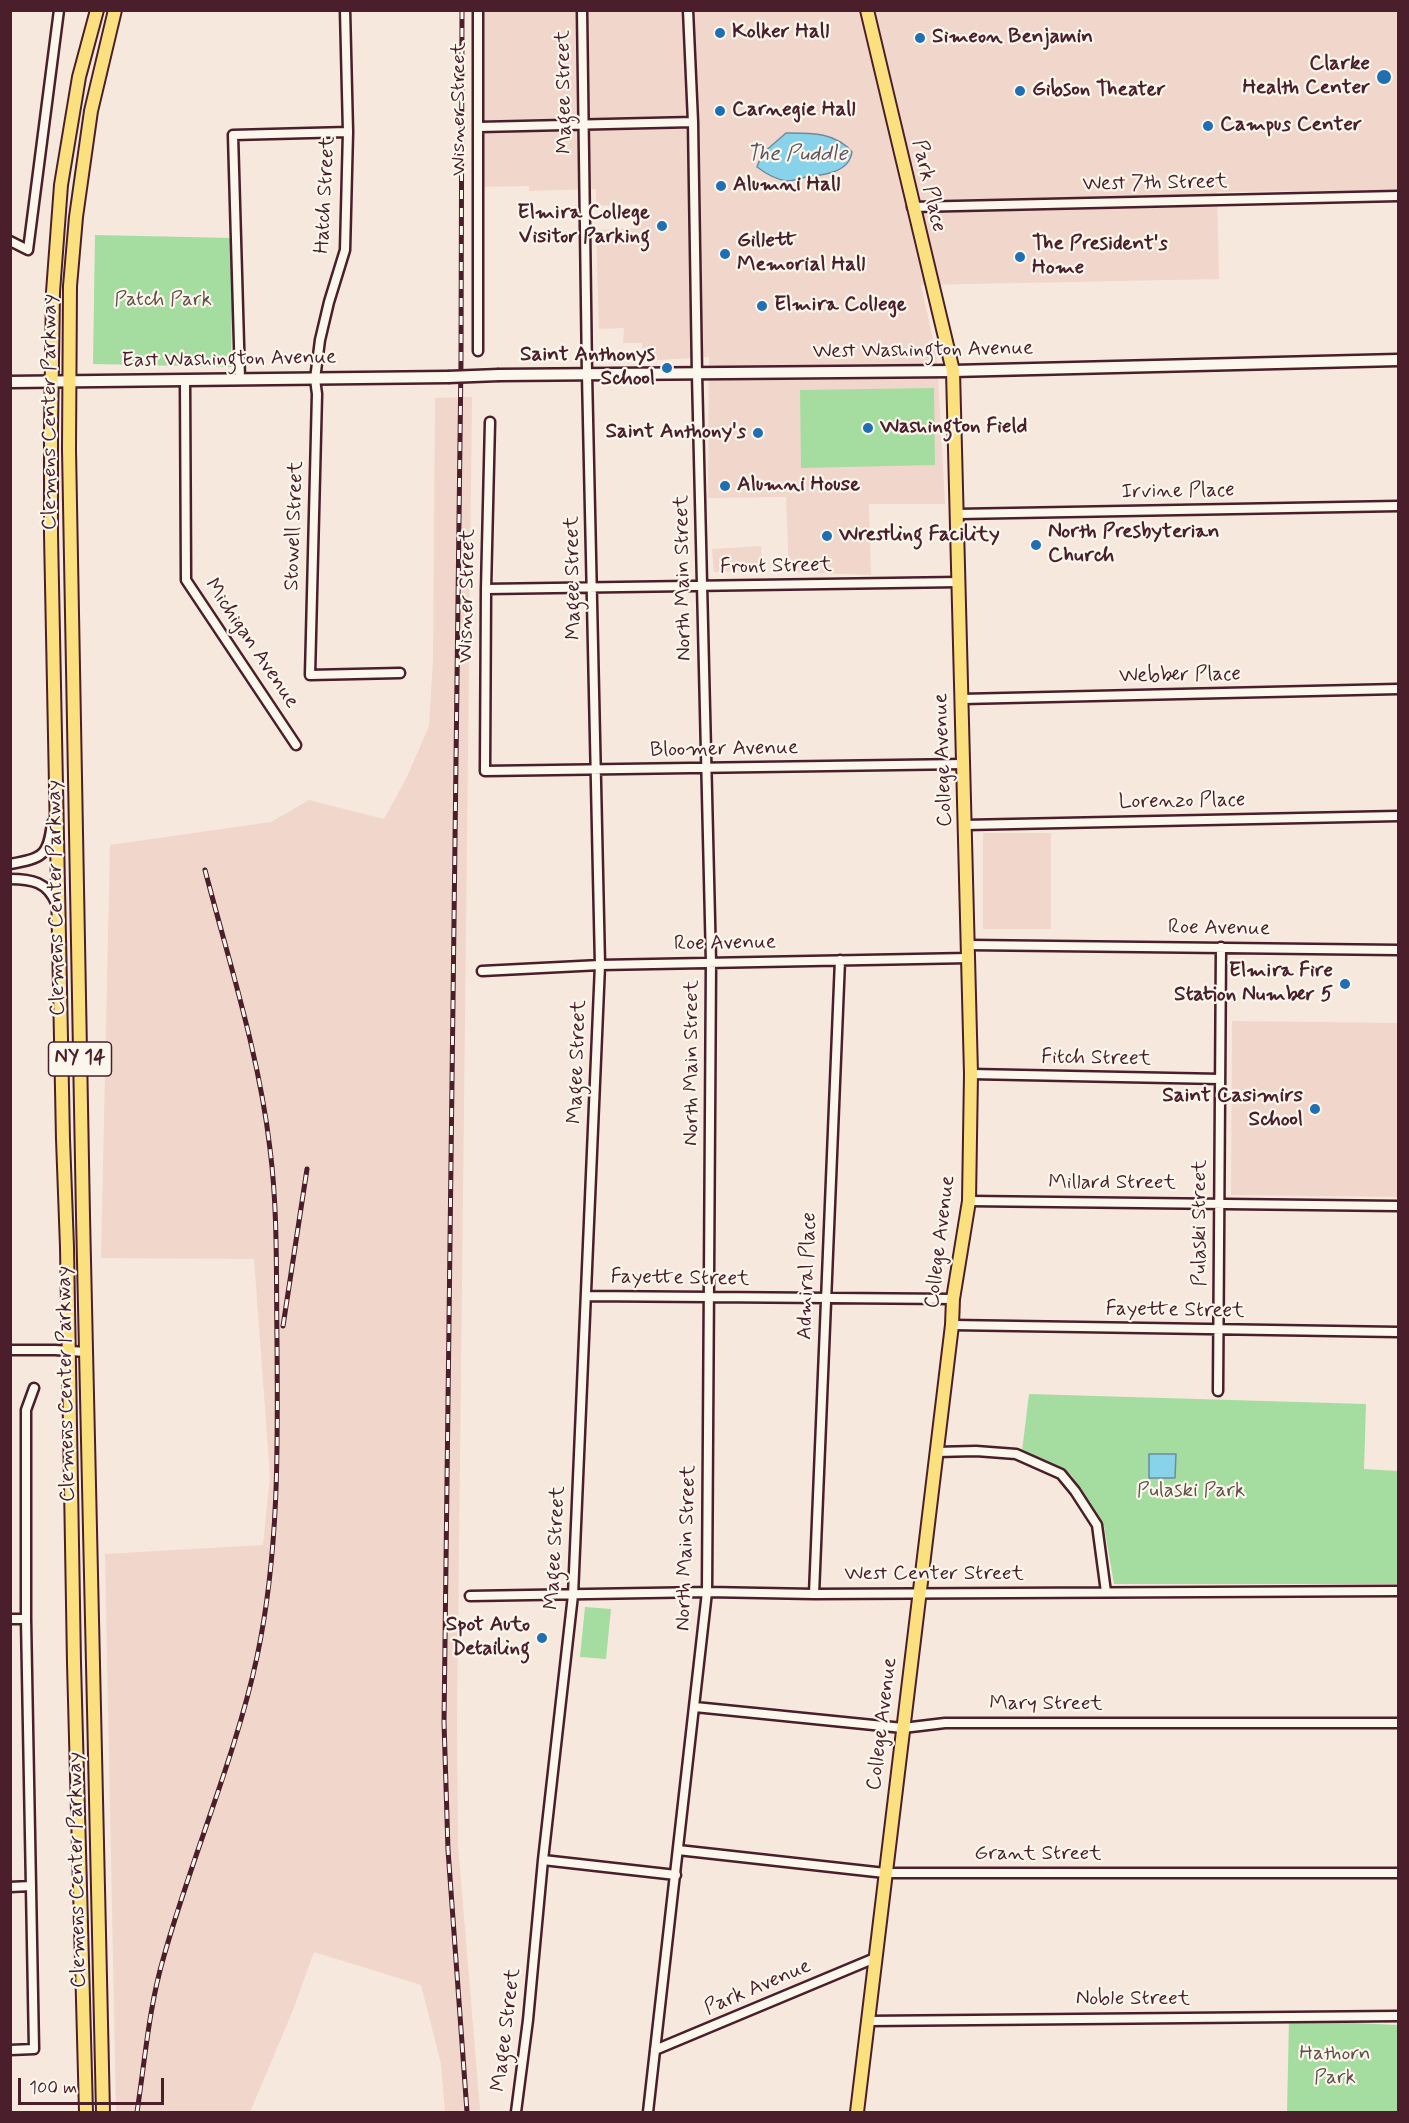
<!DOCTYPE html>
<html>
<head>
<meta charset="utf-8">
<style>
	body { margin:0 }
	#map { position:relative; width:1409px; height:2123px; overflow:hidden; background:#f6e8dd; font-family:Mynerve,sans-serif }
	canvas { display:block }
	.frame { position:absolute; inset:0; border:12px solid #4a1f2b; pointer-events:none }
	.scale { position:absolute; left:18px; top:2078px; width:146px; height:27px; box-sizing:border-box; border:3px solid #4a1f2b; border-top:0; padding-left:8px; font-size:18px; line-height:21px; white-space:nowrap; color:#4a1f2b; -webkit-text-stroke:4px #fbf7ec; paint-order:stroke }
</style>
</head>
<body>
<div id="map">
<canvas width="1409" height="2123"></canvas>
<div class="frame"></div>
<div class="scale">100 m</div>
</div>
<script>
const c = document.querySelector('canvas').getContext('2d');
c.lineJoin = 'round';
function paint(path, color) {
  c.fillStyle = color;
  c.fill(path, 'evenodd');
}
function strokePath(path, color, width, dash) {
  c.strokeStyle = color;
  c.lineWidth = width;
  c.lineCap = dash ? 'butt' : 'round';
  c.setLineDash(dash || []);
  c.stroke(path);
}
function write(font, color, halo, rows, align = 'center') {
  c.font = font + ' Mynerve,sans-serif';
  c.lineWidth = 4.5;
  c.setLineDash([]);
  c.textBaseline = 'middle';
  c.strokeStyle = halo;
  c.fillStyle = color;
  for (const [text, x, y, turn = 0] of rows) {
    c.save();
    c.translate(x, y);
    c.rotate((+turn || 0) * Math.PI / 180);
    c.textAlign = isNaN(turn) ? turn : align;
    if (halo) c.strokeText(text, 0, 0);
    c.fillText(text, 0, 0);
    c.restore();
  }
}
const built = new Path2D(`
	M 482,11 L 1398,11 L 1398,190 L 1217,192 L 1219,279 L 921,285 L 937,358 L 945,504 L 869,504 L 871,575 L 789,572 L 786,497 L 708,498 L 709,357 L 643,361 L 642,343 L 623,343 L 624,328 L 599,329 L 596,230 L 641,228 L 640,204 L 596,206 L 596,189 L 529,191 L 529,186 L 481,187 Z
	M 472,397 L 457,1722 L 458,1845 L 480,2110 L 445,2112 L 441,2064 L 421,1985 L 314,1952 L 293,2010 L 250,2112 L 116,2112 L 105,1554 L 263,1545 L 270,1476 L 254,1259 L 101,1258 L 110,845 L 271,822 L 309,800 L 384,819 L 406,779 L 429,726 L 433,661 L 435,398 Z
	M 761,546 L 762,570 L 714,572 L 712,549 Z
	M 983,833 L 1051,833 L 1051,929 L 983,929 Z
	M 1232,1021 L 1398,1023 L 1398,1197 L 1231,1195 Z`);
const green = new Path2D(`
	M 95,235 L 233,238 L 231,367 L 93,364 Z
	M 934,388 L 935,465 L 801,468 L 800,390 Z
	M 1029,1394 L 1366,1404 L 1364,1469 L 1398,1471 L 1398,1584 L 1114,1584 L 1104,1526 L 1071,1475 L 1022,1451 Z
	M 585,1607 L 611,1609 L 606,1659 L 580,1657 Z
	M 1289,2020 L 1398,2025 L 1398,2112 L 1287,2112 Z`);
const water = new Path2D(`
	M 786,133 C 810,133 835,132 852,152 C 849,173 823,175 806,177 C 800,178 793,181 787,181 C 777,180 765,173 757,167 L 762,154 Z
	M 1149,1454 L 1176,1454 L 1175,1478 L 1149,1478 Z`);
const street = new Path2D(`
	M 345,10 L 348,132 L 345,250 L 329,302 L 320,340 L 315,379 L 317,394 L 310,675 L 400,673
	M 479,127 L 693,122
	M 912,207 L 1398,196
	M 10,241 L 28,250 L 59,10
	M 478,351 L 478,10
	M 240,379 L 233,135 L 348,132
	M 185,380 L 186,580 L 296,745
	M 490,422 L 486,589 L 485,771 L 964,764
	M 958,514 L 1398,506
	M 486,589 L 959,582
	M 962,699 L 1398,689
	M 965,825 L 1398,816
	M 10,864 C 43,858 48,856 52,823
	M 10,879 C 32,879 47,882 56,903
	M 968,945 L 1398,950
	M 482,971 L 600,965 L 969,958
	M 971,1074 L 1220,1079
	M 969,1201 L 1398,1206
	M 586,1296 L 953,1299
	M 952,1325 L 1398,1332
	M 10,1350 L 55,1350 L 86,1352
	M 1218,1391 L 1221,947
	M 936,1452 L 976,1451 L 1016,1454 L 1061,1474 L 1075,1491 L 1097,1525 L 1106,1592
	M 814,1594 L 840,960
	M 470,1596 L 707,1592 L 814,1594 L 1398,1591
	M 10,1619 L 26,1619
	M 695,1707 L 903,1728 L 945,1723 L 1398,1723
	M 678,1850 L 885,1873 L 1398,1873
	M 543,1860 L 676,1875
	M 10,1887 L 31,1886
	M 868,2021 L 1398,2016
	M 10,2050 L 34,2049 L 26,1619 L 26,1410 L 34,1388
	M 655,2050 L 875,1958
	M 516,2112 L 528,2020 L 543,1860 L 573,1595 L 600,965 L 587,374 L 582,10
	M 648,2112 L 707,1592 L 711,962 L 697,374 L 693,122 L 688,10`);
const secondary = new Path2D(`
	M 499,375 L 953,371 L 1398,360
	M 10,382 L 448,377`);
const primary = new Path2D(`
	M 86,2112 L 74,1663 L 67,1247 L 63,1139 L 51,534 L 51,429 L 53,292 L 61,185 L 79,77 L 97,10
	M 103,2112 L 83,1216 L 69,449 L 70,286 L 76,217 L 91,111 L 115,10
	M 857,2112 L 952,1325 L 953,1299 L 969,1201 L 971,1074 L 953,371 L 867,10`);
const rail = new Path2D(`
	M 462,10 L 461,360 L 444,1722 L 448,1850 L 467,2112
	M 283,1326 L 307,1169
	M 137,2112 C 145,2060 149,2006 164,1956 C 192,1856 235,1759 257,1657 C 279,1553 278,1446 277,1340 C 276,1276 278,1212 270,1149 C 259,1054 229,962 205,870`);
const secondaryBridge = new Path2D(`
	M 448,377 L 499,375`);
const markers = [
	[720,33,6,"#1f6fb2"],
	[920,38,6,"#1f6fb2"],
	[1384,77,8,"#1f6fb2"],
	[1020,91,6,"#1f6fb2"],
	[720,111,6,"#1f6fb2"],
	[1208,126,6,"#1f6fb2"],
	[721,186,6,"#1f6fb2"],
	[662,226,6,"#1f6fb2"],
	[725,254,6,"#1f6fb2"],
	[1020,257,6,"#1f6fb2"],
	[762,306,6,"#1f6fb2"],
	[667,368,6,"#1f6fb2"],
	[868,428,6,"#1f6fb2"],
	[758,433,6,"#1f6fb2"],
	[725,486,6,"#1f6fb2"],
	[827,536,6,"#1f6fb2"],
	[1036,545,6,"#1f6fb2"],
	[1345,984,6,"#1f6fb2"],
	[1315,1109,6,"#1f6fb2"],
	[542,1638,6,"#1f6fb2"]
];
const shields = [
	[80,1059,63]
];
const shieldNames = [
	["NY 14",80,1059]
];
const poiNames = [
	["Kolker Hall",732,33],
	["Simeon Benjamin",932,38],
	["Clarke",1370,65,"right"],
	["Health Center",1370,89,"right"],
	["Gibson Theater",1032,91],
	["Carnegie Hall",732,111],
	["Campus Center",1220,126],
	["Alumni Hall",733,186],
	["Elmira College",650,214,"right"],
	["Visitor Parking",650,238,"right"],
	["Gillett",737,242],
	["Memorial Hall",737,266],
	["The President's",1032,245],
	["Home",1032,269],
	["Elmira College",774,306],
	["Saint Anthonys",655,356,"right"],
	["School",655,380,"right"],
	["Washington Field",880,428],
	["Saint Anthony's",746,433,"right"],
	["Alumni House",737,486],
	["North Presbyterian",1048,533],
	["Church",1048,557],
	["Wrestling Facility",839,536],
	["Elmira Fire",1333,972,"right"],
	["Station Number 5",1333,996,"right"],
	["Saint Casimirs",1303,1097,"right"],
	["School",1303,1121,"right"],
	["Spot Auto",530,1626,"right"],
	["Detailing",530,1650,"right"]
];
const streetNames = [
	["Magee Street",565,92,-91],
	["Wisner Street",460,109,-90],
	["West 7th Street",1155,184,-1],
	["Park Place",928,186,77],
	["Hatch Street",326,195,-87],
	["West Washington Avenue",923,351,-1],
	["East Washington Avenue",229,360,-1],
	["Clemens Center Parkway",51,412,-90],
	["Irvine Place",1178,492,-1],
	["Stowell Street",295,526,-88],
	["Front Street",776,567,-1],
	["Magee Street",574,578,-91],
	["North Main Street",684,578,-91],
	["Wisner Street",468,596,-89],
	["Michigan Avenue",251,644,56],
	["Webber Place",1180,676,-1],
	["Bloomer Avenue",724,750,-1],
	["College Avenue",944,760,-92],
	["Lorenzo Place",1182,802,-1],
	["Clemens Center Parkway",57,898,-91],
	["Roe Avenue",1219,929,1],
	["Roe Avenue",725,944,-1],
	["Fitch Street",1096,1059,1],
	["Magee Street",578,1062,-88],
	["North Main Street",693,1063,-90],
	["Millard Street",1112,1184],
	["Pulaski Street",1201,1223,-90],
	["College Avenue",941,1242,-83],
	["Admiral Place",808,1276,-88],
	["Fayette Street",680,1279,1],
	["Fayette Street",1175,1311,1],
	["Clemens Center Parkway",67,1384,-91],
	["Magee Street",556,1548,-87],
	["North Main Street",687,1548,-88],
	["West Center Street",934,1575],
	["Mary Street",1046,1705],
	["College Avenue",883,1724,-83],
	["Grant Street",1038,1855],
	["Clemens Center Parkway",78,1870,-91],
	["Park Avenue",758,1988,-23],
	["Noble Street",1133,2000],
	["Magee Street",507,2030,-83]
];
const parkNames = [
	["Patch Park",163,301],
	["Pulaski Park",1191,1492],
	["Hathorn",1335,2055],
	["Park",1335,2079]
];
const waterNames = [
	["The Puddle",797,155]
];
paint(built, '#f1d6cb');
paint(green, '#a5dda1');
paint(water, '#89d3ea');
strokePath(water, '#708b9e', 1.5);
strokePath(street, '#4a1f2b', 13);
strokePath(secondary, '#4a1f2b', 15);
strokePath(primary, '#4a1f2b', 16);
strokePath(street, '#fbf7ec', 8);
strokePath(secondary, '#fbf7ec', 10);
strokePath(primary, '#fbe080', 12);
strokePath(rail, '#4a1f2b', 5);
strokePath(rail, '#fbf7ec', 3, [9]);
strokePath(secondaryBridge, '#4a1f2b', 15, []);
strokePath(secondaryBridge, '#fbf7ec', 10);
for (const [x, y, r, color] of markers) {
  const dot = new Path2D();
  dot.arc(x, y, r, 0, 2 * Math.PI);
  c.fillStyle = color;
  c.fill(dot);
  strokePath(dot, '#fbf7ec', 2);
}
for (const [x, y, w] of shields) {
  const box = new Path2D();
  box.roundRect(x - w / 2, y - 17, w, 34, 4.5);
  c.fillStyle = '#fbf7ec';
  c.fill(box);
  strokePath(box, '#4a1f2b', 1.5);
}
write('bold 20px', '#4a1f2b', null, shieldNames);
write('bold 21px', '#4a1f2b', '#fbf7ec', poiNames, 'left');
write('21px', '#4a1f2b', '#fbf7ec', streetNames);
write('21px', '#614e48', '#fbf7ec', parkNames);
write('italic 22px', '#5d5564', '#fbf7ec', waterNames);
</script>
</body>
</html>
